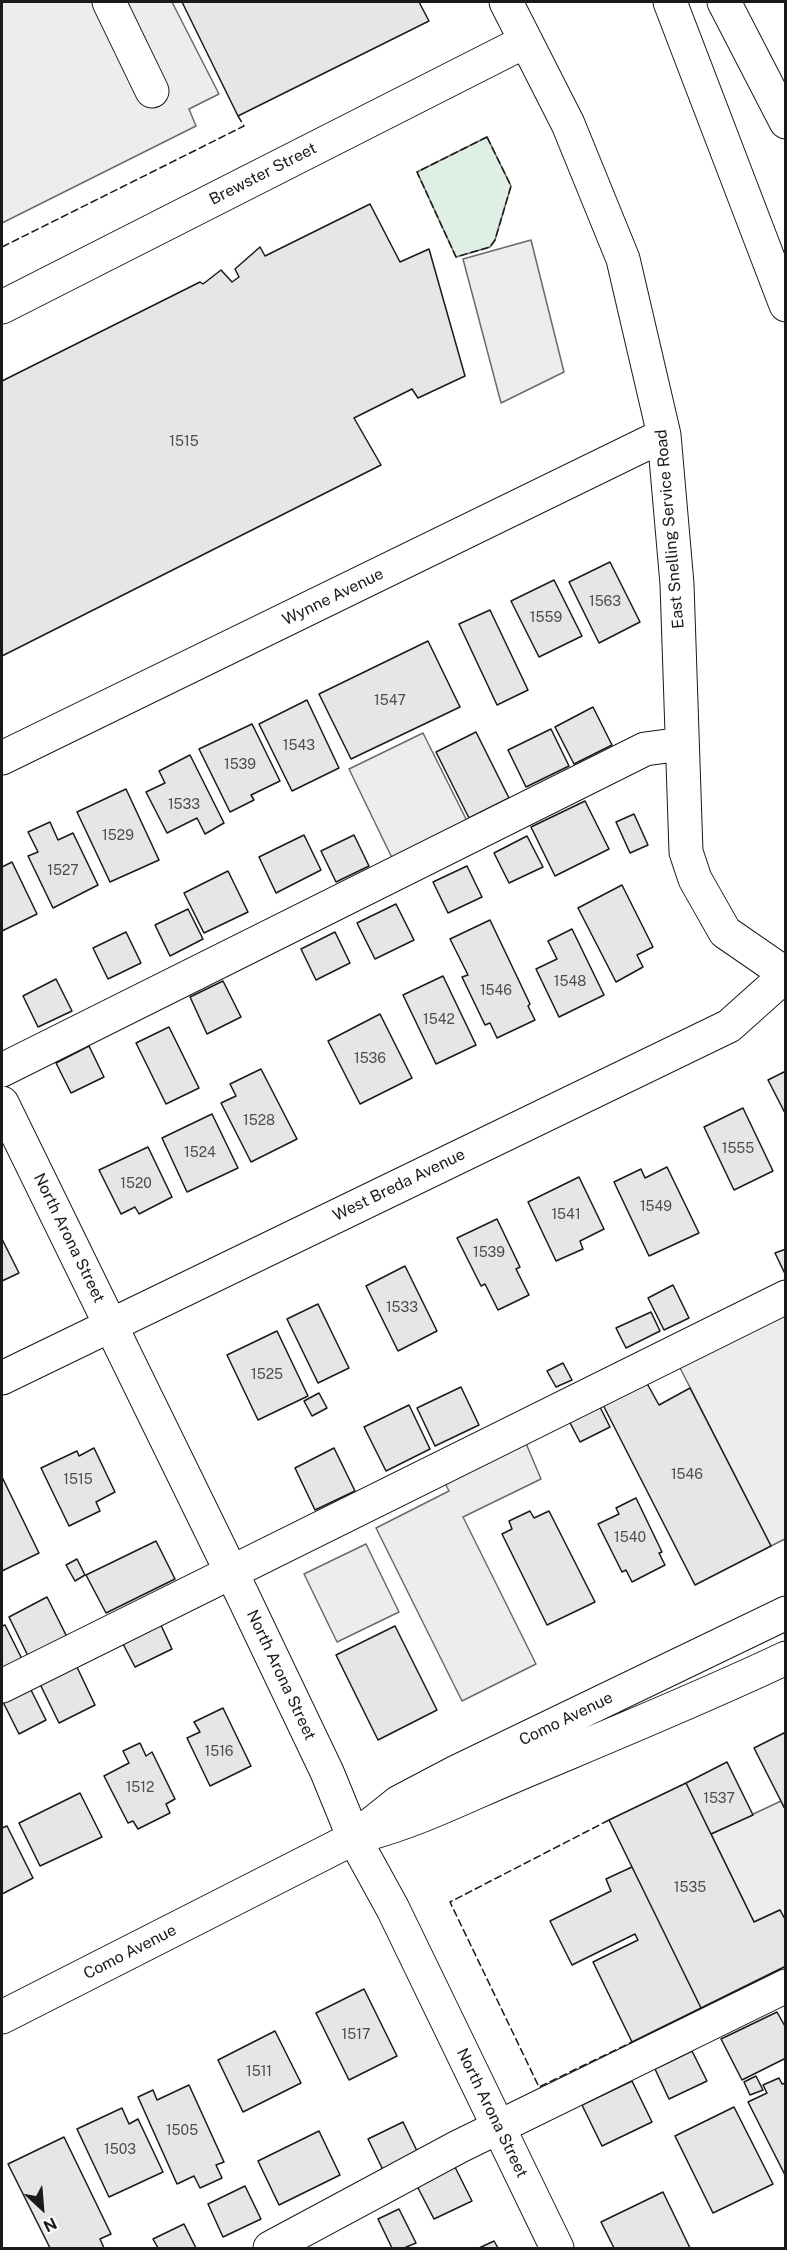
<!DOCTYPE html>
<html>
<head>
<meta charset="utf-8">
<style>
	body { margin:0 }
	#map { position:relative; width:787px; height:2250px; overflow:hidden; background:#fff; font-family:"Public Sans",sans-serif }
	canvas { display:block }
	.frame { position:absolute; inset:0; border:3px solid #1a1a1a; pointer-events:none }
	.north { position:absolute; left:12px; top:2178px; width:60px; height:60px; -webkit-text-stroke:4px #fff; paint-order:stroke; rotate:154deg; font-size:16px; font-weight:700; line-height:24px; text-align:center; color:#1a1a1a }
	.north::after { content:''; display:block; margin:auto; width:21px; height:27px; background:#1a1a1a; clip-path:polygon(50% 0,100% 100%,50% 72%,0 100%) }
</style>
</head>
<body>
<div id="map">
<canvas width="787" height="2250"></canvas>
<div class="frame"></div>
<div class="north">N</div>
</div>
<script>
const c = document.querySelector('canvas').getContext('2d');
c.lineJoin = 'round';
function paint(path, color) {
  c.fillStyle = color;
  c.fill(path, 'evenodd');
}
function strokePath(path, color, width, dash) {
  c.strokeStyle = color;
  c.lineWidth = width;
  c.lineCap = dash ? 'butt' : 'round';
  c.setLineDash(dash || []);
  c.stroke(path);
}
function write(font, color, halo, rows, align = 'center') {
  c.font = font + ' "Public Sans",sans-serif';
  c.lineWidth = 4.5;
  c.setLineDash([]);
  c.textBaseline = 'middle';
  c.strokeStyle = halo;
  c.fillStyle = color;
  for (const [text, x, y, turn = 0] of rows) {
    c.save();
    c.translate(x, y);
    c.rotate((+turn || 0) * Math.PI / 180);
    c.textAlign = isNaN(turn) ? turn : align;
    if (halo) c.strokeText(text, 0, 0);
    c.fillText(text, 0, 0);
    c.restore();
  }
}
const green = new Path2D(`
	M 487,137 L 511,186 L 495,240 L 490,247 L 456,257 L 417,172 Z`);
const parking = new Path2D(`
	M 2,2 L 172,2 L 219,94 L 189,109 L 196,126 L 2,223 Z
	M 531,240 L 564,372 L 501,403 L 463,259 Z
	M 423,733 L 469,825 L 394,862 L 349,769 Z
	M 785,1308 L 785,1539 L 771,1546 L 677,1362 Z
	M 525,1441 L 541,1479 L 463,1517 L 536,1664 L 462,1701 L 376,1528 L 449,1491 L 444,1481 Z
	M 366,1544 L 399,1612 L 337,1642 L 304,1574 Z
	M 781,1801 L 786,1811 L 785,1921 L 780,1910 L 754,1922 L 711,1834 Z`);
const building = new Path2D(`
	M 182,2 L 419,2 L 429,21 L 238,116 Z
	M 370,204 L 400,262 L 429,249 L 465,376 L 418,398 L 412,389 L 354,418 L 381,465 L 2,656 L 2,381 L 200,282 L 203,284 L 221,270 L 232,282 L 239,277 L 235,269 L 260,247 L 265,256 Z
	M 610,562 L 640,622 L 599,643 L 569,582 Z
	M 554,580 L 582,636 L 539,657 L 511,601 Z
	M 490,610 L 528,690 L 497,705 L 459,624 Z
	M 428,641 L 460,707 L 351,759 L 319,694 Z
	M 307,700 L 339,768 L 292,791 L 259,724 Z
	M 593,707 L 612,745 L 574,764 L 555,727 Z
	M 252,724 L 280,781 L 251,795 L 254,800 L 230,812 L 199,749 Z
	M 551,729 L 569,766 L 526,787 L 508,750 Z
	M 476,732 L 509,798 L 469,818 L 436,752 Z
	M 190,755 L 224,823 L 205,834 L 197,818 L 167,833 L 146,792 L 165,783 L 159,771 Z
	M 126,789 L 159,860 L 110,882 L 77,812 Z
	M 585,801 L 609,849 L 555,876 L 531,827 Z
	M 634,814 L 648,845 L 630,853 L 616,822 Z
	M 50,822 L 58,840 L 73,833 L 98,885 L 53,908 L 28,856 L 38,852 L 28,832 Z
	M 304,835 L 321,870 L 276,893 L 259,857 Z
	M 354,835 L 369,866 L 336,882 L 321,851 Z
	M 527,836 L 543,867 L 509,883 L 494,853 Z
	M 12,862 L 37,914 L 2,931 L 2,867 Z
	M 467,866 L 482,897 L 448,913 L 433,882 Z
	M 228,871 L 248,912 L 204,933 L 184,893 Z
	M 622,885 L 653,947 L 637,955 L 643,967 L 616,982 L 578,908 Z
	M 396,904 L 414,940 L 375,959 L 357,923 Z
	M 188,909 L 203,939 L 170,956 L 155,925 Z
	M 490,920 L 530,1004 L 528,1006 L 535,1020 L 497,1038 L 490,1023 L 485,1025 L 462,977 L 468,975 L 450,939 Z
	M 572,929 L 604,995 L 559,1017 L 536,969 L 557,959 L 548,941 Z
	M 126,932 L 141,963 L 108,979 L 93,948 Z
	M 335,932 L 350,963 L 316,980 L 301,949 Z
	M 443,976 L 476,1045 L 436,1064 L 403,995 Z
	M 56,979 L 72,1011 L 38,1027 L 23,996 Z
	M 223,981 L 241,1017 L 207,1034 L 190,997 Z
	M 380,1014 L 412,1078 L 360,1104 L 328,1041 Z
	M 169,1027 L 199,1088 L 166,1104 L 136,1043 Z
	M 89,1046 L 104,1077 L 71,1093 L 56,1063 Z
	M 261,1069 L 297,1139 L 251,1162 L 221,1103 L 236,1096 L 230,1084 Z
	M 786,1071 L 786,1115 L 768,1080 Z
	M 743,1108 L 773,1171 L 734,1190 L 704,1127 Z
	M 212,1114 L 238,1168 L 187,1192 L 162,1138 Z
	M 148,1147 L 172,1197 L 139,1214 L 135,1207 L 121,1214 L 99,1170 Z
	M 667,1167 L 699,1233 L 649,1256 L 614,1182 L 641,1169 L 645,1178 Z
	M 579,1177 L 604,1229 L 580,1241 L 583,1249 L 556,1261 L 528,1202 Z
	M 497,1219 L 520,1267 L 516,1269 L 529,1295 L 498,1310 L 485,1284 L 481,1286 L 457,1238 Z
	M 2,1239 L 19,1273 L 2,1281 Z
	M 786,1249 L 786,1276 L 775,1253 Z
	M 405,1266 L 437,1331 L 398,1351 L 366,1286 Z
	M 673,1285 L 689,1318 L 664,1330 L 648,1298 Z
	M 318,1304 L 349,1368 L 318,1383 L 287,1319 Z
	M 651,1312 L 660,1331 L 626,1348 L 616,1328 Z
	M 277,1331 L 308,1396 L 258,1420 L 227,1355 Z
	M 563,1363 L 572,1380 L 556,1387 L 547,1371 Z
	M 644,1378 L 659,1405 L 690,1388 L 771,1546 L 695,1585 L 601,1401 Z
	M 461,1387 L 479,1425 L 435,1446 L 417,1408 Z
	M 319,1393 L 327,1408 L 312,1416 L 304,1401 Z
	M 598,1403 L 610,1427 L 580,1442 L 568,1419 Z
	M 409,1405 L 430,1449 L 386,1471 L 364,1427 Z
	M 94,1448 L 115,1492 L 96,1502 L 100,1511 L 69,1526 L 41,1468 L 77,1451 L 79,1456 Z
	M 334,1448 L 355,1491 L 315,1510 L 295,1468 Z
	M 2,1477 L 39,1553 L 2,1571 Z
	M 636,1498 L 662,1552 L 659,1553 L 665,1565 L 632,1582 L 626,1570 L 622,1572 L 598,1524 L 619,1514 L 616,1508 Z
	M 530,1511 L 534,1518 L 549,1511 L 595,1602 L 547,1625 L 502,1534 L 512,1529 L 509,1521 Z
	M 156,1541 L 175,1579 L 106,1613 L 86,1575 Z
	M 77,1559 L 85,1575 L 75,1581 L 66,1565 Z
	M 47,1597 L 68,1639 L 29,1658 L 9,1617 Z
	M 160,1623 L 172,1649 L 135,1667 L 122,1642 Z
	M 5,1625 L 22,1659 L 2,1669 L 2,1626 Z
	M 395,1626 L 437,1710 L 378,1740 L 336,1655 Z
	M 75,1663 L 95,1705 L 59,1723 L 39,1682 Z
	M 29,1686 L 46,1720 L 19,1734 L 2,1700 Z
	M 223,1708 L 251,1766 L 210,1786 L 187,1738 L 200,1732 L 194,1722 Z
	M 786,1732 L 786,1811 L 754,1748 Z
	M 140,1743 L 146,1756 L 152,1752 L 175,1799 L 166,1804 L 170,1813 L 138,1829 L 133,1821 L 128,1823 L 104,1776 L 129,1763 L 123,1751 Z
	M 727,1762 L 753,1815 L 711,1834 L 686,1783 Z
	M 686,1783 L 754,1922 L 780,1910 L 786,1921 L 786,1966 L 701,2008 L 609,1820 Z
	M 80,1793 L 102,1837 L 40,1866 L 19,1823 Z
	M 7,1826 L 33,1878 L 2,1894 L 2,1828 Z
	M 632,1867 L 701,2008 L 632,2042 L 593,1962 L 638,1940 L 635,1934 L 572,1965 L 550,1921 L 611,1891 L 606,1879 Z
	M 364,1989 L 397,2056 L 349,2080 L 316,2013 Z
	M 777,2012 L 786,2028 L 786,2058 L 742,2080 L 721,2039 Z
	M 275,2031 L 301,2083 L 243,2112 L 218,2060 Z
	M 692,2051 L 707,2081 L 669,2099 L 655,2069 Z
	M 756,2076 L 763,2090 L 750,2095 L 744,2082 Z
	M 779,2078 L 782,2084 L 786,2083 L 786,2177 L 748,2102 L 767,2093 L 763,2085 Z
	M 632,2081 L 652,2122 L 602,2146 L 582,2105 Z
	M 189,2085 L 224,2162 L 216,2165 L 222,2178 L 200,2188 L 194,2176 L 177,2184 L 138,2097 L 153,2090 L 157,2100 Z
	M 734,2107 L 773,2184 L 713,2213 L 675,2136 Z
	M 122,2108 L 129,2124 L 138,2119 L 163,2172 L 109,2197 L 77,2129 Z
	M 403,2122 L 419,2155 L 384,2172 L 368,2139 Z
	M 319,2131 L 340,2175 L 279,2205 L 258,2161 Z
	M 64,2137 L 111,2234 L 100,2239 L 104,2248 L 50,2248 L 8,2164 Z
	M 455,2167 L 472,2201 L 434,2219 L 417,2186 Z
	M 245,2186 L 261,2219 L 223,2237 L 208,2204 Z
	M 663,2192 L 690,2248 L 614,2248 L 601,2222 Z
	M 399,2209 L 416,2243 L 404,2248 L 392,2248 L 378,2219 Z
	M 184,2224 L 196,2248 L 158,2248 L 153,2239 Z
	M 494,2241 L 498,2248 L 479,2248 Z`);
const minor = new Path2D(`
	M 109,2 L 152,91
	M 506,2 L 568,124 L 623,259 L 664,435 L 677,584 L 686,852 L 695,879 L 725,932 L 786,974
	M 2,307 L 526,41
	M 2,758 L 664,435
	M 2,1070 L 645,749 L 682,744
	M 2,1103 L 242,1594 L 327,1772 L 354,1838 L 393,1909 L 557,2248
	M 2,1378 L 729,1026 L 786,975
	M 2,1686 C 262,1555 524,1426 786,1297
	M 270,2248 L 458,2147 L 786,1986`);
const major = new Path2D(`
	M 670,2 L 786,305
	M 724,2 L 786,122
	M 367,1834 C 419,1820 466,1796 516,1775 C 606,1737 697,1700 786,1658
	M 2,2017 L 354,1838 L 399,1802 L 456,1772 L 786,1613`);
const fence = new Path2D(`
	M 487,137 L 511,186 L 495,240 L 490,247 L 456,257 L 417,172 Z
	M 2,247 L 244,126 L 238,116
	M 609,1820 L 450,1902 L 539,2087 L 632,2042`);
const numberNames = [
	["1515",184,442],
	["1563",605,602],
	["1559",546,618],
	["1547",390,701],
	["1543",299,746],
	["1539",240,765],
	["1533",184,805],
	["1529",118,836],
	["1527",63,871],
	["1548",570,982],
	["1546",496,991],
	["1542",439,1020],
	["1536",370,1059],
	["1528",259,1121],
	["1555",738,1149],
	["1524",200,1153],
	["1520",136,1184],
	["1549",656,1207],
	["1541",566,1215],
	["1539",489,1253],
	["1533",402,1308],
	["1525",267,1375],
	["1546",687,1475],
	["1515",78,1480],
	["1540",630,1538],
	["1516",219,1752],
	["1512",140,1788],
	["1537",719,1799],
	["1535",690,1888],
	["1517",356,2035],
	["1511",259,2072],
	["1505",182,2131],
	["1503",120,2150]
];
const streetNames = [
	["Brewster Street",263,174,-27],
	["East Snelling Service Road",670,529,-95],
	["Wynne Avenue",333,597,-26],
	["West Breda Avenue",399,1185,-26],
	["North Arona Street",69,1238,64],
	["North Arona Street",281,1675,65],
	["Como Avenue",566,1719,-26],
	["Como Avenue",130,1952,-27],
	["North Arona Street",492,2113,64]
];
paint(green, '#e0efe3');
strokePath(green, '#6a6a6a', 1.5);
paint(parking, '#ededed');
strokePath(parking, '#6a6a6a', 1.5);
paint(building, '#e6e6e6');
strokePath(building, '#1a1a1a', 1.5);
strokePath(minor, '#1a1a1a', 35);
strokePath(major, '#1a1a1a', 35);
strokePath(minor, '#fff', 33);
strokePath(major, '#fff', 33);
strokePath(fence, '#1a1a1a', 1.5, [8, 3]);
write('14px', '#4d4d4d', null, numberNames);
write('16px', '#1a1a1a', '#fff', streetNames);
</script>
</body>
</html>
